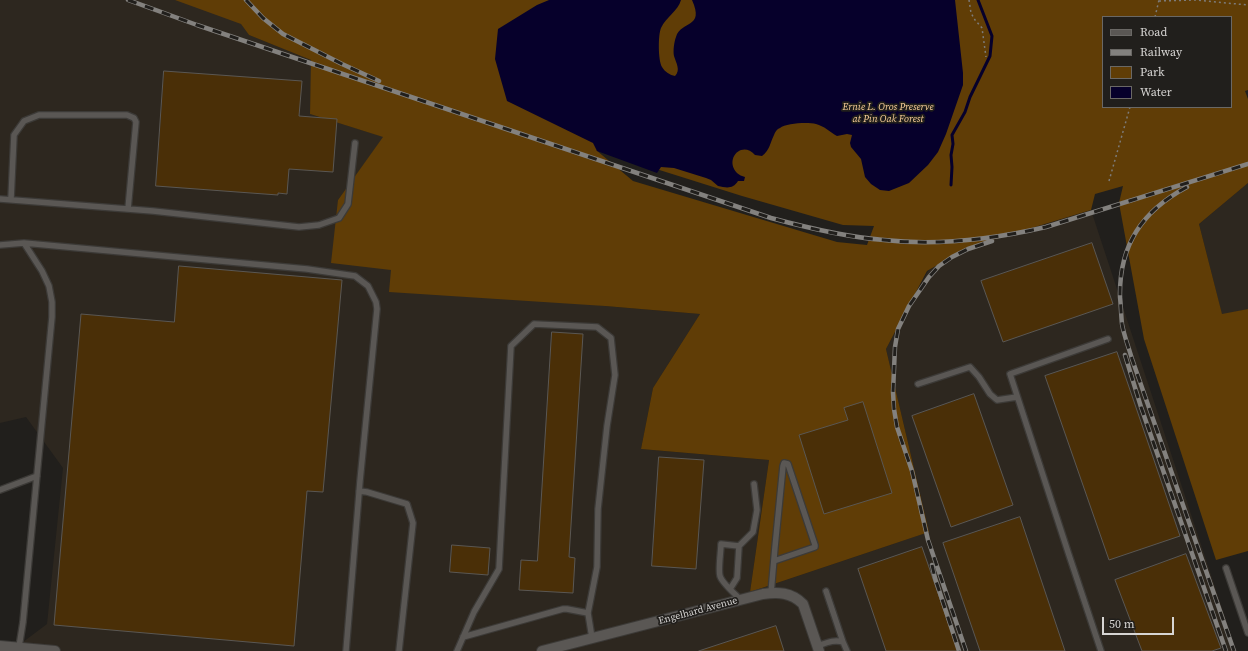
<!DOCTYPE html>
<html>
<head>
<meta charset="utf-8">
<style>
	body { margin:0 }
	#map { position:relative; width:1248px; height:651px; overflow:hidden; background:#211f1c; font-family:"Source Serif 4",serif }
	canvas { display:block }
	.legend { position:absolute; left:1102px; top:16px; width:130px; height:92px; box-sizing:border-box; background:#211f1c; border:1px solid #6a6865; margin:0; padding:5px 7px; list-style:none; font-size:12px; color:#d7d5d3 }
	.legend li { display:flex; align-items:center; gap:8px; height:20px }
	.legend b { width:20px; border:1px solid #6a6865 }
	.scale { position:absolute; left:1102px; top:617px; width:72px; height:18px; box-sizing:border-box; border:2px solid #d7d5d3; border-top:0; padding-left:5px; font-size:12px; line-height:14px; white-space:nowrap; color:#d7d5d3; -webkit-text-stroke:3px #211f1c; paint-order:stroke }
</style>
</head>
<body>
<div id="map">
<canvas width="1248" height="651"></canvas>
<ul class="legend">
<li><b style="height:5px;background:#5a5754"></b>Road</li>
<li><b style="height:5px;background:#83817e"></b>Railway</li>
<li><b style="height:11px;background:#603d06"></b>Park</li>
<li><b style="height:11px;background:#06002b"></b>Water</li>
</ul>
<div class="scale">50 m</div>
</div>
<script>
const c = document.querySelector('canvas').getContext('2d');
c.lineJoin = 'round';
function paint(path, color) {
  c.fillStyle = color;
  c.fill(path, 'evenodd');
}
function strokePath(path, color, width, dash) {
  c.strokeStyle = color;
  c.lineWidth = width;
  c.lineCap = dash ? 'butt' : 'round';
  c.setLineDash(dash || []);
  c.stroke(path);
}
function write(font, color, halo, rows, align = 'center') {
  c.font = font + ' "Source Serif 4",serif';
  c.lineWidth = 3.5;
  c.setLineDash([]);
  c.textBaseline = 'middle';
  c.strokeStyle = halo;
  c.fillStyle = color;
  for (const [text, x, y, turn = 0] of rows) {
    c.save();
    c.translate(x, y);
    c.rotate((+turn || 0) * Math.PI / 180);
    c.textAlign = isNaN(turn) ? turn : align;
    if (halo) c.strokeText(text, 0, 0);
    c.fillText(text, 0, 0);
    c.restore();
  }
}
const built = new Path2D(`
	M 0,0 L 225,0 L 249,35 L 312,60 L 310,114 L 384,137 L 338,200 L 391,270 L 605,306 L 700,314 L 653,388 L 641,449 L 769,460 L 750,592 L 929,532 L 886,349 L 928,271 L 969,247 L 1091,210 L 1236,651 L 11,651 L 47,624 L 63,468 L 26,417 L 0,423 Z
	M 1248,183 L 1248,309 L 1222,315 L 1199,224 Z`);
const green = new Path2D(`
	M 175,0 L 1248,0 L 1248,90 L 1245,91 L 1248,99 L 1248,183 L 1199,224 L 1222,314 L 1248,309 L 1248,551 L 1216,560 L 1144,339 L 1119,203 L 1123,186 L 1095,194 L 1091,210 L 969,247 L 927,271 L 886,349 L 929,532 L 750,592 L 769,460 L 641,449 L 653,388 L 700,314 L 605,306 L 389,292 L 391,270 L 331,263 L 338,200 L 383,137 L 310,114 L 311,60 L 249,35 L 241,24 ZM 1103,17 L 1231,17 L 1231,107 L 1103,107 ZM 596,150 L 742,196 L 843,225 L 874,226 L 867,245 L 837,242 L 633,181 Z`);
const water = new Path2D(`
	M 549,0 L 681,0 C 678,11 666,17 661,28 C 658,35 658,60 662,67 C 665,72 670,75 675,76 C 681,70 676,63 674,56 C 673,51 674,42 676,37 C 681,20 705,29 692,0 L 955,0 L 963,73 L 963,85 L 946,134 L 938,152 L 928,165 L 909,183 L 889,191 L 880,190 L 871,184 L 865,177 L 861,159 L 851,147 L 850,143 L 852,135 L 847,134 L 837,136 C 830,132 824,126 816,124 C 808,122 786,123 780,128 C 777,129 775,132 774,135 C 770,143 770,150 762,156 L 755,155 C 742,140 724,159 737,173 C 739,175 742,176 745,177 L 744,181 L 738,181 C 733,189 727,188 718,186 L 711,180 L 706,178 L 674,168 L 661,167 L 657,173 L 597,151 L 593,143 L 507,101 L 495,59 L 498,29 L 537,5 Z`);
const stream = new Path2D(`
	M 951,185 L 952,167 L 951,155 L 953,144 L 952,135 L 965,112 L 970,97 L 990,56 L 992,36 L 978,0`);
const building = new Path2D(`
	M 164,71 L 302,81 L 299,116 L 337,119 L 333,172 L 289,169 L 287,194 L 278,193 L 278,195 L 156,186 Z
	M 1092,243 L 1113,304 L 1003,342 L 981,281 Z
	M 179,266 L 342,280 L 323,492 L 307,491 L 294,646 L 54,625 L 81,314 L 174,322 Z
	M 552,332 L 583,334 L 569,557 L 575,558 L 573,593 L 519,590 L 521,560 L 537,561 Z
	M 1117,352 L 1180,536 L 1109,560 L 1045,376 Z
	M 974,394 L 1013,505 L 951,527 L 912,416 Z
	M 863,402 L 892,493 L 824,514 L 799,435 L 848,420 L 844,408 Z
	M 659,457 L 704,460 L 696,569 L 652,566 Z
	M 1020,517 L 1065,651 L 980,651 L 943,543 Z
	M 452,545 L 490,548 L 488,575 L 450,572 Z
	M 922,547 L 958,651 L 886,651 L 858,569 Z
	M 1186,554 L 1221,648 L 1212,651 L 1142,651 L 1115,580 Z
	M 776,626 L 784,651 L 699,651 Z`);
const path = new Path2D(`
	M 969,0 L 971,13 L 975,20 L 982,28 L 986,57
	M 1159,1 L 1195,0 L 1248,5
	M 1155,17 L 1159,0
	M 1109,181 L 1130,107`);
const lane = new Path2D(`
	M 0,199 L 153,211 L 299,227 L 319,225 L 339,218 L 348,204 L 355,143
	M 11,199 L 14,135 L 24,121 L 39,115 L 127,115 L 134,118 L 136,122 L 128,209
	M 24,243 L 307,269 L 355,276 L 368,286 L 376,302 L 377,309 L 360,481 L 346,651
	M 0,245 L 24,243 L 42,271 L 49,286 L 52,302 L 52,317 L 23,622 L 19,647
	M 918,384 L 970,367 L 979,377 L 990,394 L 997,400 L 1017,397
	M 0,490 L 37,476
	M 359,491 L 367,492 L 407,504 L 413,523 L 399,651
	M 739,546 L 753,532 L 757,510 L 754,484
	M 1226,568 L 1248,633
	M 730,589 L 737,578 L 739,546 L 721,544 C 721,551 718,570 720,576 C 722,583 735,594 740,599
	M 826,591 L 843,642
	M 771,593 L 775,547 L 783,466 L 784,463 L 788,464 L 815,545 L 815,547 L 774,561
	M 463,637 L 563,609 L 567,609 L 588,613
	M 817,646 C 826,643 834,639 843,642 L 847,651
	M 457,651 L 474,612 L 499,569 L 511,346 L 534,324 L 597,327 L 611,338 L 615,375 L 607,426 L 598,509 L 597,567 L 588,613 L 592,638
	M 1101,651 L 1069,555 L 1010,374 L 1108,339`);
const street = new Path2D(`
	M 0,646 L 55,651
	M 542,651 L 763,594 C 778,592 791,592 803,604 L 819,651`);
const rail = new Path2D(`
	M 128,0 L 197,25 L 771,218 C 808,228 845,237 884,240 C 938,246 994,239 1046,227 L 1248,164
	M 246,0 L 263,18 L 283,34 L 342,64 L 379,81
	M 1187,187 C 1142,211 1119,245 1120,297 C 1121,306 1121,315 1122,324 C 1124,336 1129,348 1132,359 L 1234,651
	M 1125,355 L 1141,407 L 1226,651
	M 932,565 L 935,578 L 959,651
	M 966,651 L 928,540 L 912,471 L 897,427 L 894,409 L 893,392 L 895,347 L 898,329 L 909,306 L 929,277 L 939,266 L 952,257 L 968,249 L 992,241`);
const parkNames = [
	["Ernie L. Oros Preserve",888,107],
	["at Pin Oak Forest",888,119]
];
const streetNames = [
	["Engelhard Avenue",698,611,-15]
];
paint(built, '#2d271f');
paint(green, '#603d06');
paint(water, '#06002b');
strokePath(stream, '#06002b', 3);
paint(building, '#4a2f07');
strokePath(building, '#5a5753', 1);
strokePath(lane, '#3c3a37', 8);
strokePath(street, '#3c3a37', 12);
strokePath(path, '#7d7b79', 1.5, [2, 3]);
strokePath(lane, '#5a5754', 5.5);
strokePath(street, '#5a5754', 10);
strokePath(rail, '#83817e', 4.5);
strokePath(rail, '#211f1c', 3, [9]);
write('italic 10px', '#f9ce9a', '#211f1c', parkNames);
write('10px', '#d7d5d3', '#211f1c', streetNames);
</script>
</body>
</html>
